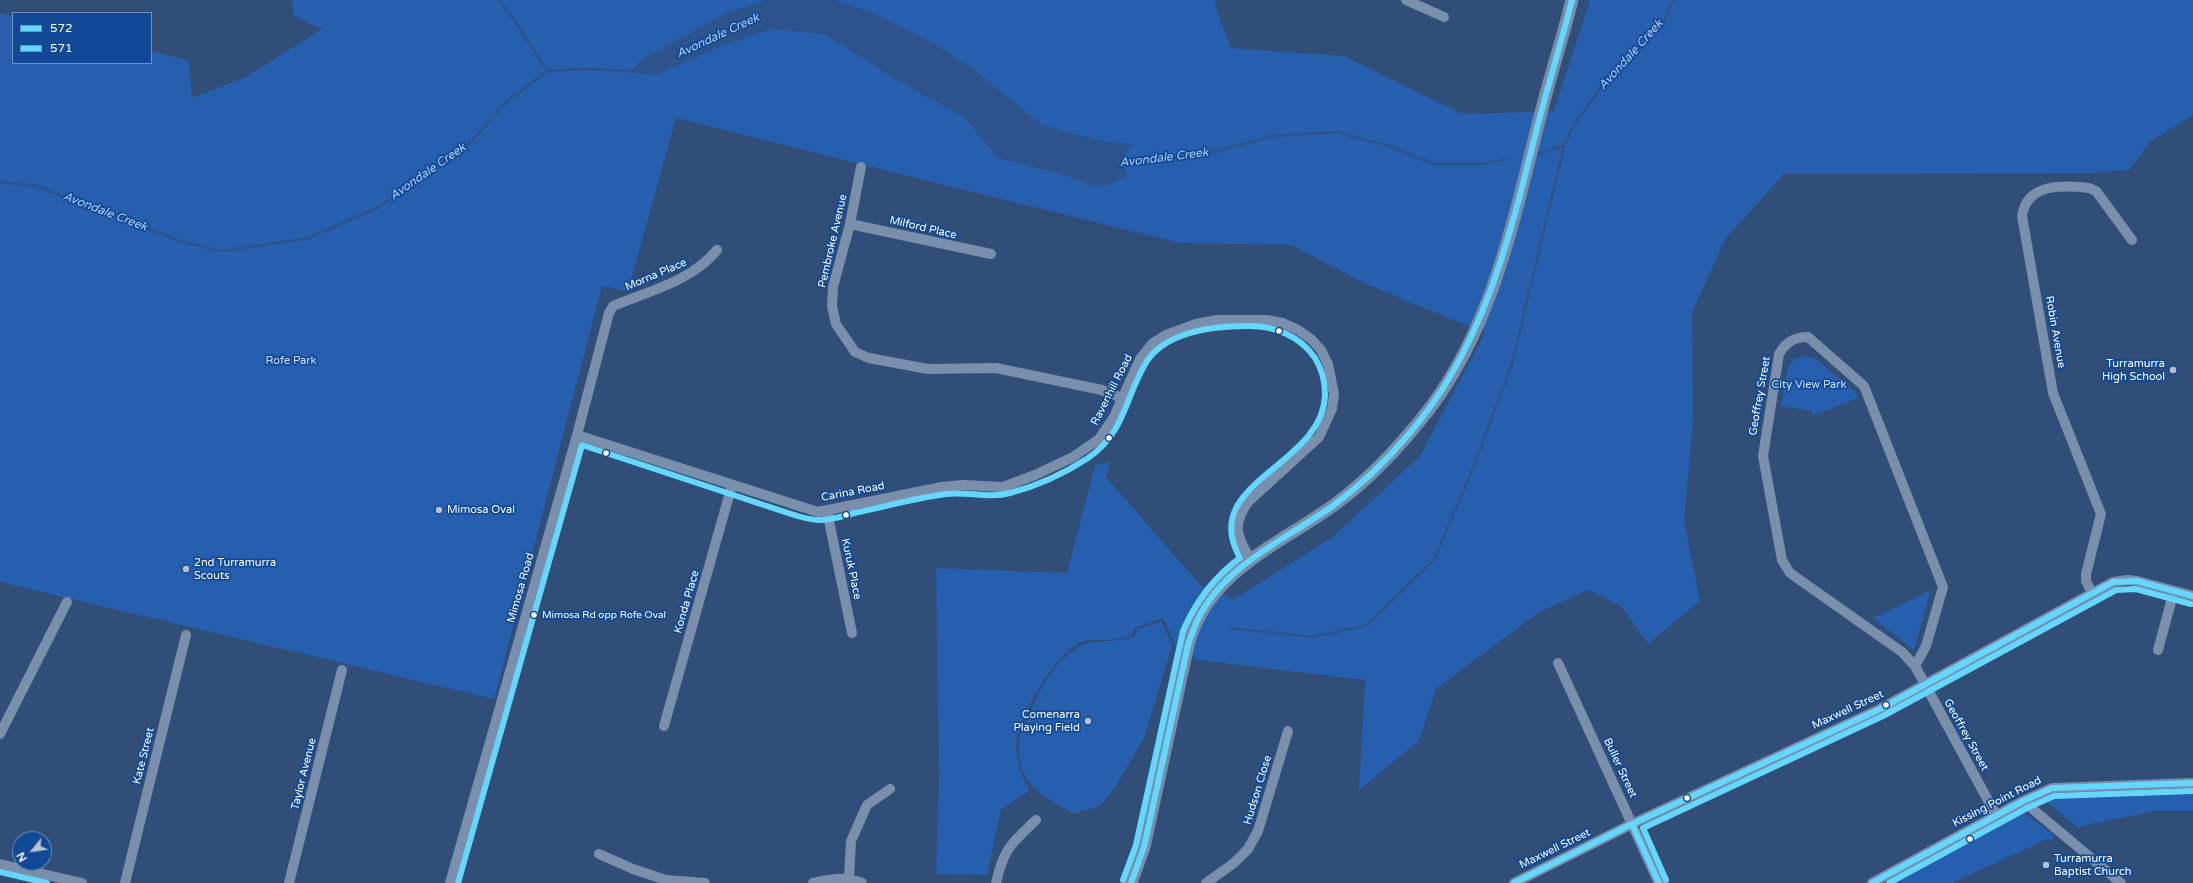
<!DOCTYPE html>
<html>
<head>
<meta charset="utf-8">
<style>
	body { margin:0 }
	#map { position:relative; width:2193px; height:883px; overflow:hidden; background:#304e78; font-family:"Varela Round",sans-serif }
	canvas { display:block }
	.legend { position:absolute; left:12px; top:12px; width:140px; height:52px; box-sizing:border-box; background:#124996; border:1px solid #7192c0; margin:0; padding:5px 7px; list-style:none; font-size:12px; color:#fff }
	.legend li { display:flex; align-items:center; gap:8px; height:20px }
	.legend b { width:20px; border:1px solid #7192c0 }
	.north { position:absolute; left:12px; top:831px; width:40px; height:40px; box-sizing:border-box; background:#124996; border:1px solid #7192c0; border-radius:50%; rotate:240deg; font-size:11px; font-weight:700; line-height:16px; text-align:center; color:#fff }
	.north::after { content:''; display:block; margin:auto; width:14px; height:18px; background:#b7c1d0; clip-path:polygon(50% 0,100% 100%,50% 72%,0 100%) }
</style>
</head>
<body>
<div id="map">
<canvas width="2193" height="883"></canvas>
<ul class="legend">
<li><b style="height:5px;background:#66d7fc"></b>572</li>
<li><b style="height:5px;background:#66d7fc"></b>571</li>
</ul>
<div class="north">N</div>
</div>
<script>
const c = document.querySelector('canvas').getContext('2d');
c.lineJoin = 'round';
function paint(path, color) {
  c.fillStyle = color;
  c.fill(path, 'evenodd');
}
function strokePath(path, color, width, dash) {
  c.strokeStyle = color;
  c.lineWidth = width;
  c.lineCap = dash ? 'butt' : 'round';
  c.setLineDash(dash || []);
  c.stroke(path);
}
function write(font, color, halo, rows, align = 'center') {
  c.font = font + ' "Varela Round",sans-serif';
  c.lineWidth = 3.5;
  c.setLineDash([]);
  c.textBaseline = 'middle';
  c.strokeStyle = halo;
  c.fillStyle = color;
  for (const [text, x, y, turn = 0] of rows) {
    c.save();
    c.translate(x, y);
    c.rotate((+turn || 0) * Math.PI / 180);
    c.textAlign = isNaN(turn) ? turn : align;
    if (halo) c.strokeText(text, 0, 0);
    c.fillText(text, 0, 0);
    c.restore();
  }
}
const green = new Path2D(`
	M 292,0 L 1217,0 L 1215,5 L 1231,48 L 1344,56 L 1463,114 L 1554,111 L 1590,0 L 2193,0 L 2193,115 L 2150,142 L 2129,170 L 2092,173 L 1784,174 L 1726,238 L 1692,312 L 1693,423 L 1684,521 L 1700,601 L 1648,644 L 1621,606 L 1588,590 L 1538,613 L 1436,689 L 1419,741 L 1359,790 L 1365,680 L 1197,660 L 1175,644 L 1163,618 L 1134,628 L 1132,635 C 1127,637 1121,638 1115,639 C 1101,642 1089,637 1076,645 C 1052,660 1022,711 1017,739 C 1014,757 1022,776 1029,791 L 1001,809 L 987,875 L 936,874 L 939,775 L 936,568 L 1067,573 L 1095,466 L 1110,462 L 1106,477 L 1201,586 L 1234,599 L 1334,536 L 1420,456 L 1485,333 L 1364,283 L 1291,245 L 1180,243 L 676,118 L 628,291 L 602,286 L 494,699 L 0,582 L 0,13 L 13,16 L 13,63 L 151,63 L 151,51 L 189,61 L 192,98 L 246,77 L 322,29 L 293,16 Z
	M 1805,356 L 1816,359 L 1856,393 L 1858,398 L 1813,416 L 1811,411 L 1781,406 L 1788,368 L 1794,359 Z
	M 1931,590 L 1914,650 L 1873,618 Z
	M 1161,621 L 1172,645 L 1144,738 L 1116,786 L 1100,806 L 1074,814 C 1056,804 1029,790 1022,769 C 1020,762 1018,746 1019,739 C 1020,734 1024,728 1026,722 C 1037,695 1051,664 1077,648 C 1095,637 1115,644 1135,636 L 1137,629 Z
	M 2193,794 L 2193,811 L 2155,811 L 2082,826 L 2080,829 L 2043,799 L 2047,797 Z
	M 2022,811 L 2055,836 L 2052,840 L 2047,839 L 1952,883 L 1888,883 L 2015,813 Z`);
const water = new Path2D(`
	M 767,0 L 834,0 L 871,12 L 933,43 L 971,67 L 1042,125 L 1105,142 L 1133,144 C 1124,154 1120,161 1127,175 L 1113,184 L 1094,186 L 1057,173 L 998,158 L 965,118 L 897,80 L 824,34 L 771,29 L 722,46 L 657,75 L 629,72 L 644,58 L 729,12 Z`);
const stream = new Path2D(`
	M 499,0 L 516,22 L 547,71
	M 1536,154 L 1564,146 L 1571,130 L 1607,79 L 1638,51 L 1664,21 L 1673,0
	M 1121,165 L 1197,157 L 1272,136 L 1338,132 L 1389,146 L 1434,164 L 1484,164 L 1506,159
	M 0,182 L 36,186 L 183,242 L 223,251 L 309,238 L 375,209 L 461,152 L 508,101 L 547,71 L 586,69 L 631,71
	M 1229,628 L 1313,637 L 1367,625 L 1434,560 L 1470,476 L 1512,364 L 1564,146`);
const minor = new Path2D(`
	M 1406,0 L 1444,17
	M 861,167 L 850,224 L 833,287 L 832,306 L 836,324 L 855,352 L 869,358 L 928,369 L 996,368 L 1102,390 L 1122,398
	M 850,224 L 991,254
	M 577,435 L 818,512 L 942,487 L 963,485 L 1003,487 L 1035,475 L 1073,457 L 1099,439 L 1114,417 L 1140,359 L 1153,343 L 1166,335 L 1196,324 L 1217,320 L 1267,320 L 1283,323 L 1298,330 L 1311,339 L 1321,350 L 1328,364 L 1334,394 L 1332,409 L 1319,437 L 1249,501 C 1231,524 1237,538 1251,560
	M 827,511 L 852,633
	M 2092,593 L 2086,581 L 2086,574 L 2101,514 L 2053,393 L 2022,216 C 2027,183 2062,185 2089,188 L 2096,191 L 2132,240
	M 2158,650 L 2174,591
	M 1558,663 L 1659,883
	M 1915,666 L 1926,646 L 1943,587 L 1864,386 L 1808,337 C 1794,337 1786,342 1779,354 L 1763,456 L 1782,560 L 1790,573 L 1902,652 L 1915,666 L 1996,815
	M 664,726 L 732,485
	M 0,734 L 67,602
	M 2023,801 L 2121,883
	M 599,854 L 633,869 L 666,880 L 705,883
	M 0,864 L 82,883
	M 849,878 L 851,841 L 867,805 L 890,789
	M 125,883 L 186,635
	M 289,883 L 342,670
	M 450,883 L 577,435 L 609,313 L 613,306 C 649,291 692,281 717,250
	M 813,883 C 831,879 844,876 862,883
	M 996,883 C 1004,848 1011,844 1036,820
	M 1206,883 L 1234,863 L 1248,849 L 1258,831 L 1288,731
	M 1514,883 L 1632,824 L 1880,709 L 2113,582 L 2128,580 L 2137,581 L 2193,596
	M 1872,883 L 2023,801 L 2052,788 L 2193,783`);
const major = new Path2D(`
	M 1131,883 L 1144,847 L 1188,645 C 1208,571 1277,546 1334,505 C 1370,479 1403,443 1430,408 C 1495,322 1515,212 1542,109 C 1551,73 1563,37 1572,0`);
const bus1 = new Path2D(`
	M 1632,824 L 1659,883
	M 1131,883 L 1144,847 L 1188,645 C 1191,637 1194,627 1198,619 C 1225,564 1287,539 1334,505 C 1361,485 1386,461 1408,435 C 1483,349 1509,240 1536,132 C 1547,88 1561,44 1572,0
	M 1514,883 L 1632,824 L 1880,709 L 2113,582 L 2137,581 L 2193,596
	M 1872,883 L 2023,801 L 2052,788 L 2193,783`);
const bus2 = new Path2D(`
	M 0,872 L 47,883
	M 1666,880 L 1643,828 L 1883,716 L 2116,590 L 2136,589 L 2191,604
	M 458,883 L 582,445 L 791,514 C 800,517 810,520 820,520 C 832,520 843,516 854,513 C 884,507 915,498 946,494 C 967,491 989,499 1010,493 C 1037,486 1065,473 1088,458 C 1126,432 1125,396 1147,361 C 1168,330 1216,326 1249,326 C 1275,326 1300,336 1315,358 C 1322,369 1325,382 1325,395 C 1323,467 1197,482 1240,558 C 1214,577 1196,601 1183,631 L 1136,845 L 1123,880
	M 1889,883 L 2027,808 L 2054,796 L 2193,791`);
const markers = [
	[1279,331,3.5,"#fff"],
	[2173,370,4,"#b7c1d0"],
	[1109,438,3.5,"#fff"],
	[606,453,3.5,"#fff"],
	[439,510,4,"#b7c1d0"],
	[846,515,3.5,"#fff"],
	[186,569,4,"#b7c1d0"],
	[534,615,3.5,"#fff"],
	[1886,705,3.5,"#fff"],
	[1088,721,4,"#b7c1d0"],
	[1687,798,3.5,"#fff"],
	[1970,839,3.5,"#fff"],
	[2046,865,4,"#b7c1d0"]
];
const busNames = [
	["Mimosa Rd opp Rofe Oval",542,615]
];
const streetNames = [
	["Milford Place",923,228,13],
	["Pembroke Avenue",833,241,-77],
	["Morna Place",656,275,-23],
	["Robin Avenue",2055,332,80],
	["Ravenhill Road",1112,390,-63],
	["Geoffrey Street",1760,396,-80],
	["Carina Road",853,492,-11],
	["Kuruk Place",851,569,78],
	["Mimosa Road",521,588,-74],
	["Konda Place",687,602,-74],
	["Maxwell Street",1848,710,-25],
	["Geoffrey Street",1966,735,61],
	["Kate Street",144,756,-76],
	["Buller Street",1620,768,65],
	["Taylor Avenue",304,774,-76],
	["Hudson Close",1258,790,-73],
	["Kissing Point Road",1997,802,-27],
	["Maxwell Street",1555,849,-26]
];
const parkNames = [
	["Rofe Park",291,361],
	["City View Park",1809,385]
];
const poiNames = [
	["Turramurra",2165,364,"right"],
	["High School",2165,377,"right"],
	["Mimosa Oval",447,510],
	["2nd Turramurra",194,563],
	["Scouts",194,576],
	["Comenarra",1080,715,"right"],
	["Playing Field",1080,728,"right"],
	["Turramurra",2054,859],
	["Baptist Church",2054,872]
];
const waterNames = [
	["Avondale Creek",718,36,-25],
	["Avondale Creek",1631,55,-48],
	["Avondale Creek",1164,158,-7],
	["Avondale Creek",428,172,-35],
	["Avondale Creek",105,212,21]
];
paint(green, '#265fad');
paint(water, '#2c538b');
strokePath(stream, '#2c538b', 2.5);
strokePath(minor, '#798fab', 10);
strokePath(major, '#778da9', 13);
strokePath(bus1, '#66d7fc', 6);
strokePath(bus2, '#66d7fc', 6);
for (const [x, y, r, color] of markers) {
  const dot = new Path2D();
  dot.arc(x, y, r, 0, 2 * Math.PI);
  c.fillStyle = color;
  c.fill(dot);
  strokePath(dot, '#124996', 1.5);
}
write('10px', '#fff', '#124996', busNames, 'left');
write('11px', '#fff', '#124996', streetNames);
write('11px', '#cae0fd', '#124996', parkNames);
write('11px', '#fff', '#124996', poiNames, 'left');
write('italic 12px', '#aecffa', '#124996', waterNames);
</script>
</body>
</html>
